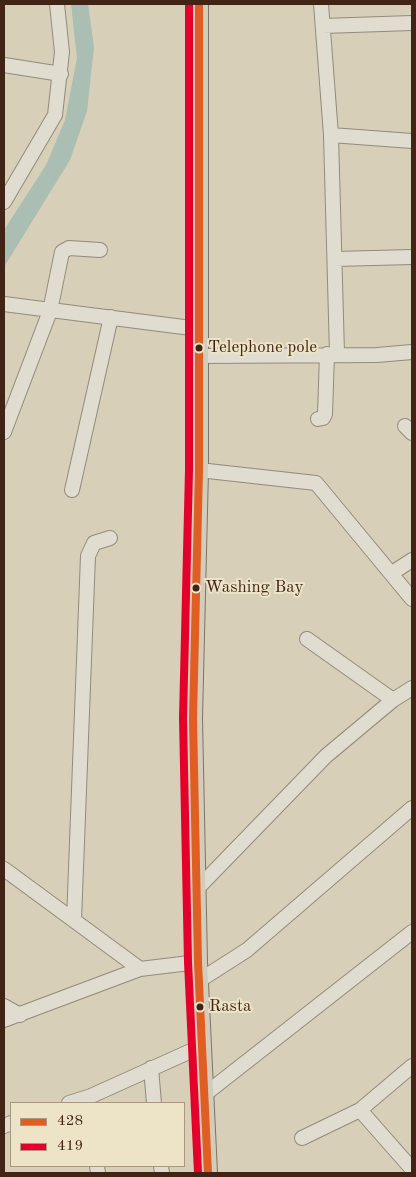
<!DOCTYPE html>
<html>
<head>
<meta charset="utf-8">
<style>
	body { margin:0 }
	#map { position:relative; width:416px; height:1177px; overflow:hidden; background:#d7cfb7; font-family:"Old Standard TT",serif }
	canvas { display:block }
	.frame { position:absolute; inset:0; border:5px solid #422417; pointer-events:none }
	.legend { position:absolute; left:10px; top:1102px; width:175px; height:65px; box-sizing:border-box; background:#ede4c8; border:1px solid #a99781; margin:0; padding:6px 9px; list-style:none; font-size:15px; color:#422417 }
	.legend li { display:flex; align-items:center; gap:10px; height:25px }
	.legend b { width:25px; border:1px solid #a99781 }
</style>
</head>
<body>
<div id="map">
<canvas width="416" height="1177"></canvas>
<div class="frame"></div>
<ul class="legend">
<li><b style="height:6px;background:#e05e21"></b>428</li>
<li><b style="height:6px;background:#e4002b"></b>419</li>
</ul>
</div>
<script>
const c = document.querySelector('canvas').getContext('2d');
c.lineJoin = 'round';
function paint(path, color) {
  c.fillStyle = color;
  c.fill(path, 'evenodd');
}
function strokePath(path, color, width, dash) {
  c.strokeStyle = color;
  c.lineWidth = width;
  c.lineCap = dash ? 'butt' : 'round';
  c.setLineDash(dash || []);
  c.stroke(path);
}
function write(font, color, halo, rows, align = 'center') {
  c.font = font + ' "Old Standard TT",serif';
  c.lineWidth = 4;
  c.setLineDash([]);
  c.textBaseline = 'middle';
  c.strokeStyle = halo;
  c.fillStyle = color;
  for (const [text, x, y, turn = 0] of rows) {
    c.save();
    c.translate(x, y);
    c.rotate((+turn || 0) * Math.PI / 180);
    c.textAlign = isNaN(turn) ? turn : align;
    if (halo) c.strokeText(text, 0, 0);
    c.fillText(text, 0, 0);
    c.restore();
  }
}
const water = new Path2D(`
	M 71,4 L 88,4 L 94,47 L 87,111 L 70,160 L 4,267 L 4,230 L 46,165 L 65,120 L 77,58 Z`);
const minor = new Path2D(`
	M 321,4 L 331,135 L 337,354
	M 323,26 L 412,23
	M 4,65 L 61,74
	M 331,135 L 412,141
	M 4,202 L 55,115 L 62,52 L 57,4
	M 335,259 L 412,257
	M 4,304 L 199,329
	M 199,356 L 377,355 L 412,352
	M 318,419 L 323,418 L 325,414 L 327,354
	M 405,426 L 412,433
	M 4,432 L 50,311 L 62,252 L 69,248 L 100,250
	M 199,470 L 316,483 L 412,599
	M 72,490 L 111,317
	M 392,573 L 412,560
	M 307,639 L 393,700
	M 4,869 L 140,969
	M 196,890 L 326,756 L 393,700 L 412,688
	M 74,920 L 88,556 L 94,543 L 110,538
	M 199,979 L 200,980 L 247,950 L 412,808
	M 4,1006 L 20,1015
	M 4,1020 L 140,969 L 198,962
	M 151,1068 L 154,1103
	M 204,1095 L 412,932
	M 69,1103 L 91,1096 L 202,1046
	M 360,1110 L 412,1169
	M 4,1126 L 11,1123
	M 302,1138 L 360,1110 L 412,1066
	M 97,1166 L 98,1173
	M 161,1166 L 162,1173`);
const major = new Path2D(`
	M 199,4 L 199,470 L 193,718 L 198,962 L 208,1173`);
const bus1 = new Path2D(`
	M 199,4 L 199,470 L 193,718 L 198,962 L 208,1173`);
const bus2 = new Path2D(`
	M 189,4 L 189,470 L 183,718 L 188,962 L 198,1173`);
const markers = [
	[199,348,4.5,"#422417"],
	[196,588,4.5,"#422417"],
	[200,1007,4.5,"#422417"]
];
const busNames = [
	["Telephone pole",208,348],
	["Washing Bay",205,588],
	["Rasta",209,1007]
];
paint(water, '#aabeb3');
strokePath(minor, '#938a7c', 16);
strokePath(major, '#7d7467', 20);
strokePath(minor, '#e0dcd0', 14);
strokePath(major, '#d4ccbb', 18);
strokePath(bus1, '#e05e21', 8);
strokePath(bus2, '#e4002b', 8);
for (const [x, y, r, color] of markers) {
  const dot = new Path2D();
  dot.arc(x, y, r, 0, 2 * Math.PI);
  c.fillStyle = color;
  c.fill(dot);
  strokePath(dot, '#ede4c8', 2);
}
write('17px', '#422417', '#ede4c8', busNames, 'left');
</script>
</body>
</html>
